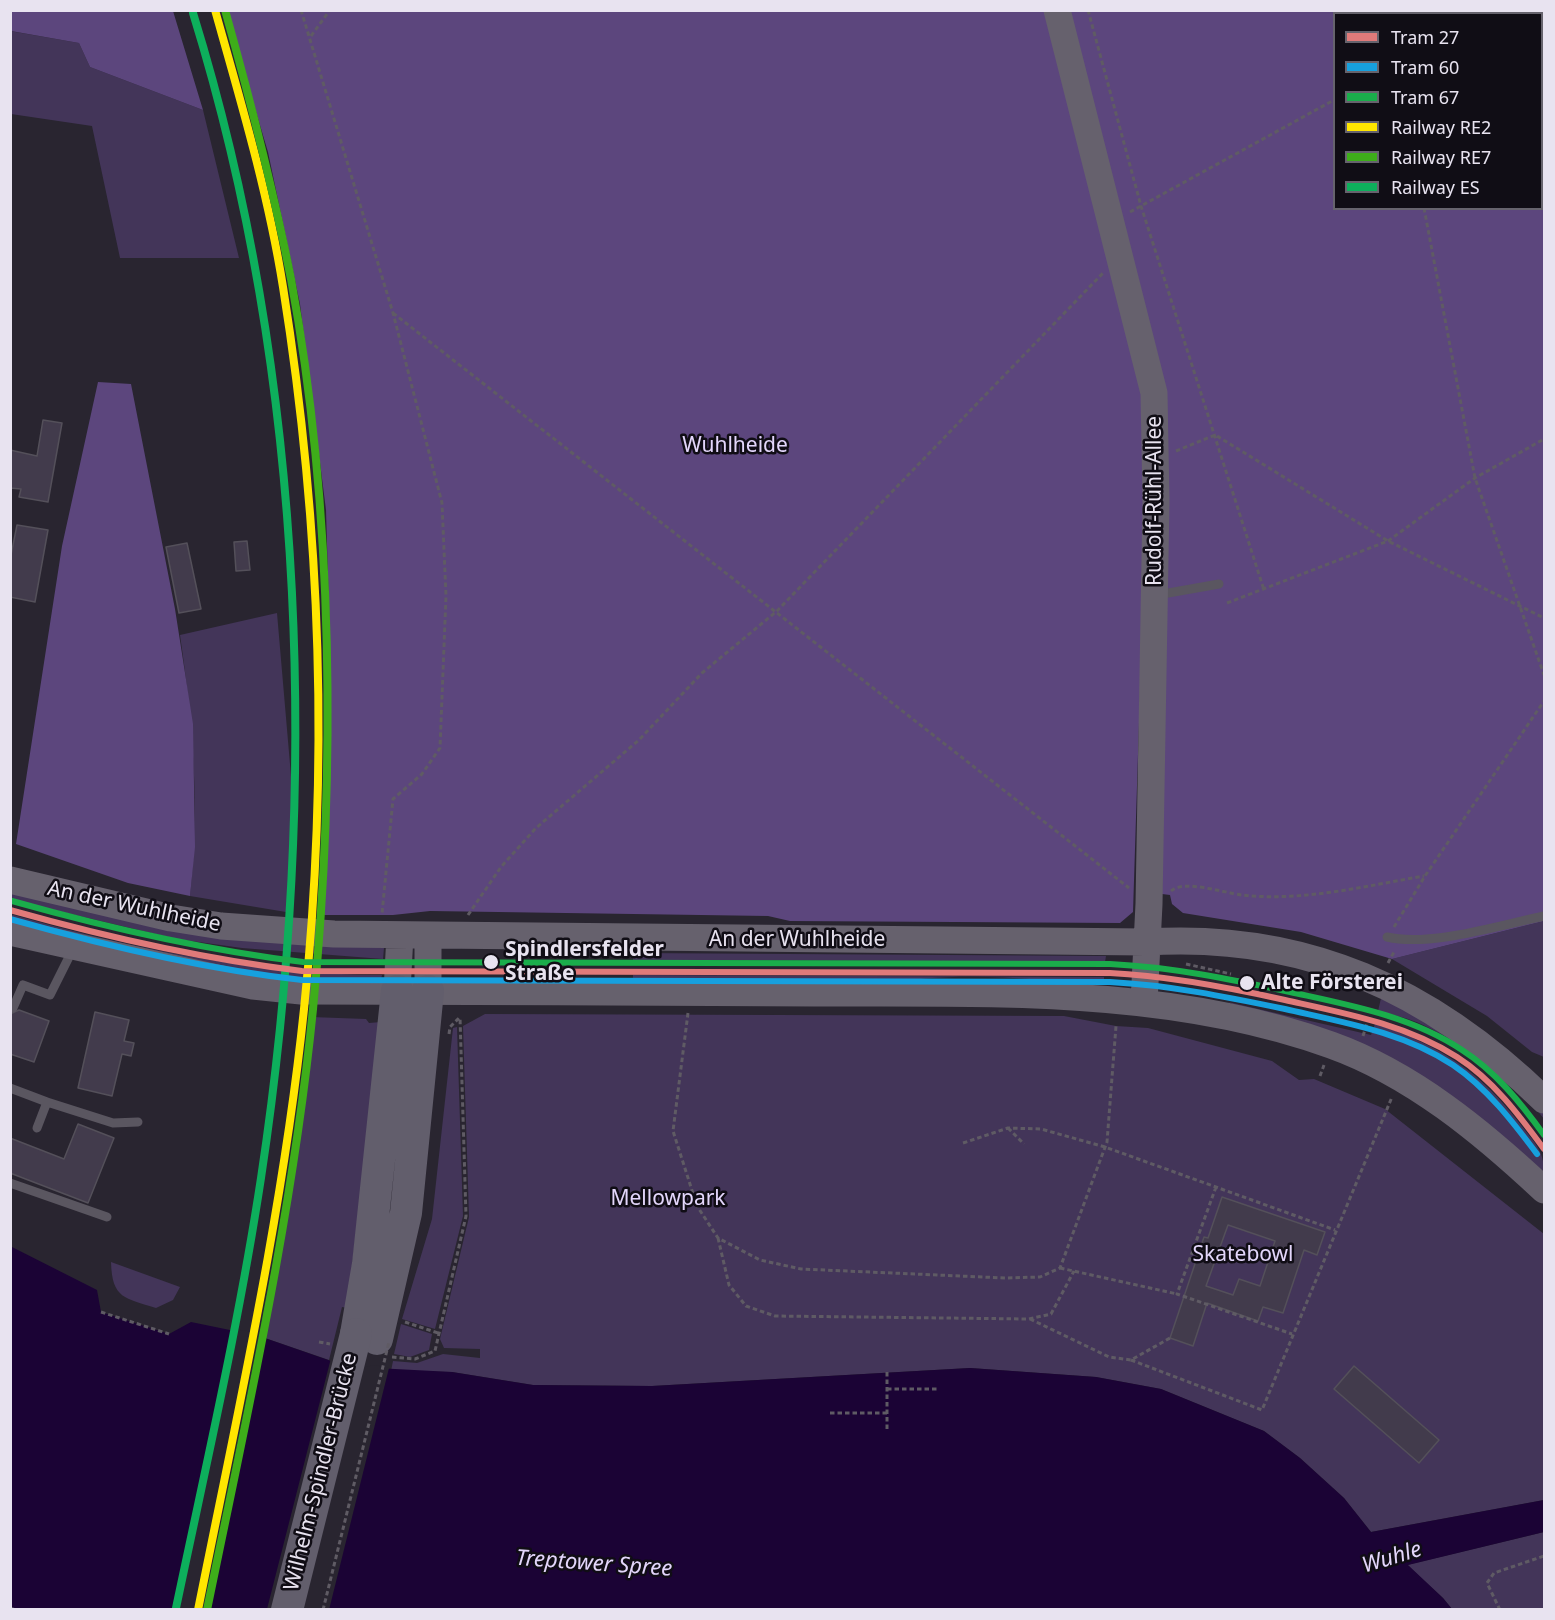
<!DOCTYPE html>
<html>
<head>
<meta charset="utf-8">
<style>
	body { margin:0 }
	#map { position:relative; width:1555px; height:1620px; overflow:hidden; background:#292530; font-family:"Noto Sans",sans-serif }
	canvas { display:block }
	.frame { position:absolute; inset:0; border:12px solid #e8e3f0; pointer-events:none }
	.legend { position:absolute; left:1333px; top:12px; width:210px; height:198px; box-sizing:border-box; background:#100d15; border:2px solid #66636d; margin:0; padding:8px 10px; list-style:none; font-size:18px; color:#e8e3f0 }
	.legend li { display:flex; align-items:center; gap:12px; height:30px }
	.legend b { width:30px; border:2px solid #66636d }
</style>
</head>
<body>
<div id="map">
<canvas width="1555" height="1620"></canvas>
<div class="frame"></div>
<ul class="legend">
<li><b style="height:8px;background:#e07a7a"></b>Tram 27</li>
<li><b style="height:8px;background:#17a0de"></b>Tram 60</li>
<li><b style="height:8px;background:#1aad4b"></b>Tram 67</li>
<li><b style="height:8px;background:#ffe600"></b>Railway RE2</li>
<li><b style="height:8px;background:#3ead1a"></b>Railway RE7</li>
<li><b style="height:8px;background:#0daf5c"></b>Railway ES</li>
</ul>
</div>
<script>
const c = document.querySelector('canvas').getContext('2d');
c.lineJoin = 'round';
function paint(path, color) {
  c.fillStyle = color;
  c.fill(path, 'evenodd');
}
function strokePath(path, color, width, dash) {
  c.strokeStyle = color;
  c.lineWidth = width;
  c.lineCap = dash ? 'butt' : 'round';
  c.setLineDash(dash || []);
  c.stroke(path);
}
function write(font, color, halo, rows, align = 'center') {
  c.font = font + ' "Noto Sans",sans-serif';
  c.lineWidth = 5;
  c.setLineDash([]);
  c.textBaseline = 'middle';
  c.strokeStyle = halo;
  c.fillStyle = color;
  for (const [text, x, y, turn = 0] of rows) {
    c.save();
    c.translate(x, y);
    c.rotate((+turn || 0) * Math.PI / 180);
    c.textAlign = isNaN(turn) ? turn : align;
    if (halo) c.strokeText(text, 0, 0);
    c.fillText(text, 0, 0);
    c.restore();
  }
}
const green = new Path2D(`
	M 10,31 L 79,43 L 90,67 L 203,110 L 239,258 L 120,258 L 92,126 L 11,114 Z
	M 277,613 L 293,799 L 292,913 L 190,896 C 200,806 193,725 180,635 Z
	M 11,888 L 384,948 L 383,959 L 242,948 L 177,939 L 29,904 L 11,898 Z
	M 10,914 C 131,948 257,975 382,975 L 381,980 L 321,980 L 241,972 L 11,923 Z
	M 1544,921 L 1544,1057 L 1532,1052 L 1487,1016 L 1392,959 Z
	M 633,953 L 1106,956 L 1105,962 L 633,960 Z
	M 633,975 L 1104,977 L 1104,985 C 1033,979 951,970 882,985 L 633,983 Z
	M 1382,994 L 1456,1038 L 1544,1111 L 1544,1119 C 1515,1080 1467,1045 1423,1025 C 1409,1018 1393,1015 1378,1011 Z
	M 1228,1002 L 1371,1035 L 1375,1024 C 1438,1044 1480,1071 1521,1125 C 1534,1142 1544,1150 1544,1172 L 1482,1121 Z
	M 485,1014 L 1064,1016 L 1116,1026 L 1148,1028 L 1272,1061 L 1299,1080 L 1314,1079 L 1385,1109 L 1544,1234 L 1544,1500 L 1371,1532 L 1344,1498 L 1300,1458 L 1264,1431 L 1161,1389 L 1096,1377 L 970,1368 L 652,1386 L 533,1385 L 452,1372 L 391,1371 L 393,1361 L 417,1363 L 443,1354 L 480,1358 L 480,1349 L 444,1348 L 440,1339 L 469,1217 L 463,1026 Z
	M 311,1017 L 366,1019 L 369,1023 L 381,1022 L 347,1308 L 342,1307 L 329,1360 L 259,1336 L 290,1174 Z
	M 457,1027 L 463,1216 L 435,1329 L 402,1319 L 432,1219 L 453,1028 Z
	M 111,1262 L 180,1287 L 173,1300 L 156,1308 C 125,1298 112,1299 111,1262 Z
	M 401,1324 L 432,1334 L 429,1350 L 410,1357 L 394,1354 Z
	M 1544,1532 L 1544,1609 L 1452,1609 L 1443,1598 L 1407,1565 Z`);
const forest = new Path2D(`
	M 10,11 L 173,11 L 203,110 L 90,67 L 79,43 L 11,31 Z
	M 226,11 L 1048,11 L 1140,364 L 1148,439 L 1133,912 L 1120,923 L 790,921 L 768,916 L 430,911 L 393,915 L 321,915 L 329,782 L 330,645 L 326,510 L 300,304 L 268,152 Z
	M 1065,11 L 1544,11 L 1544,921 L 1392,959 L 1301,932 L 1183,913 L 1172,904 L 1170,895 L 1162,894 L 1165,433 ZM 1334,14 L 1542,14 L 1542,208 L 1334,208 Z
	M 98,382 L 131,384 L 175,609 L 193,724 L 195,847 L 190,896 L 128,883 L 16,844 L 62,546 Z`);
const water = new Path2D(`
	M 10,1246 L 97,1290 L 101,1312 L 169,1334 L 191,1322 L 259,1336 L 360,1371 L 376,1368 L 452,1372 L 533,1385 L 652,1386 L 970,1368 L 1096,1377 L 1161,1389 L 1264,1431 L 1300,1458 L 1344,1498 L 1371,1532 L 1544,1500 L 1544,1532 L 1408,1565 L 1443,1598 L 1452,1609 L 11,1609 Z`);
const pier = new Path2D(`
	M 234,1329 L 260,1333 L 204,1609 L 179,1609 Z
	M 331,1358 L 360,1368 L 375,1365 L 389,1368 L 329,1610 L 267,1609 Z`);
const building = new Path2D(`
	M 43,420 L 62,423 L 48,502 L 19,497 L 21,489 L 10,488 L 10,450 L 37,456 Z
	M 17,525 L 48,530 L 35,602 L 10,597 L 10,560 Z
	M 247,541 L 250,570 L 236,571 L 234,542 Z
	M 187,543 L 201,609 L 179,613 L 166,547 Z
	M 19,1010 L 49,1021 L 34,1062 L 10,1054 L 10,1014 Z
	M 95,1012 L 129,1020 L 124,1041 L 134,1043 L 131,1056 L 122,1054 L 112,1096 L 78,1088 Z
	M 78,1124 L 114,1138 L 88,1203 L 10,1173 L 10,1138 L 64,1159 Z
	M 1222,1197 L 1325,1232 L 1317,1255 L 1304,1250 L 1283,1313 L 1263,1307 L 1258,1321 L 1207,1303 L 1193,1346 L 1170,1338 L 1204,1237 L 1208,1238 ZM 1228,1225 L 1275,1241 L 1260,1286 L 1239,1279 L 1233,1295 L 1206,1286 Z
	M 1354,1366 L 1439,1440 L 1419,1463 L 1334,1389 Z`);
const path = new Path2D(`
	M 301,10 L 393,313 L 442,503 L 446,596 L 440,748 L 422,774 L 393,799 L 382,914
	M 1088,10 L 1141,206 L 1264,590
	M 1370,10 L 1371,14
	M 1489,14 L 1494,10
	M 311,36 L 330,10
	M 1424,208 L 1475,478 L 1544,675
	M 1130,212 L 1334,100
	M 393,313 L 1129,888
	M 1217,436 L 1388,541 L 1544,618
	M 1176,451 L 1215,435
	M 1227,603 L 1388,541 L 1475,478 L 1544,439
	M 1171,891 C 1184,879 1224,893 1242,895 C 1302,902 1365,886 1424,876
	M 468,915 L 501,867 L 536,828 L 639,740 L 702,673 L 777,611 L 1103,273
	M 1394,927 L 1425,876 L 1544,701
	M 1388,963 L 1395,950
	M 1186,964 L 1231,974
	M 688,1013 L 673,1131 L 697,1206 L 718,1238 L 760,1260 L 801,1269 L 1005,1278 L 1040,1277 L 1060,1268 L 1107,1142 L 1116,1026
	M 449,1034 L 450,1027 L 460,1017
	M 1363,1036 L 1367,1023
	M 1320,1076 L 1324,1065
	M 1008,1128 L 1024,1144
	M 963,1143 L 1008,1128 L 1041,1129 L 1105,1147 L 1335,1230
	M 1216,1187 L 1177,1294 L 1292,1334
	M 718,1238 L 729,1285 L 746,1306 L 775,1316 L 1029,1319 L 1051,1314 L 1074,1271
	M 1060,1268 L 1177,1294
	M 101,1312 L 169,1334
	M 1030,1319 L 1109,1357 L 1131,1360 L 1170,1338
	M 405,1322 L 438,1333
	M 319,1342 L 330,1344
	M 392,1357 L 415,1359 L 435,1351 L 466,1216 L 460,1017
	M 1131,1360 L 1262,1410 L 1392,1097
	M 887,1389 L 939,1389
	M 830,1413 L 887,1413
	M 887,1429 L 887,1372
	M 10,1608 L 16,1610
	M 1500,1610 L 1487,1583 L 1494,1573 L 1544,1556`);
const service = new Path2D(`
	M 1157,595 L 1219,584
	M 1387,937 C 1431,947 1500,925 1544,916
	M 13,1008 L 23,985 L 50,995 L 73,949
	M 10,1088 L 47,1102
	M 37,1128 L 47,1102 L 113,1123 L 138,1122
	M 10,1183 L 107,1217`);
const secondary = new Path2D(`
	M 1057,10 L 1154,393 L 1156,501 L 1149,904 L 1144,1003
	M 10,880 L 171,918 L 221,926 L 334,934 L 1146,942 C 1306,932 1431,990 1544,1100
	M 10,932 L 253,986 L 301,991 C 472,991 644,992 815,993 C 987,994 1167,986 1331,1045 C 1412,1074 1482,1132 1544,1190
	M 397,991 L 400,935
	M 428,991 L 428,936`);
const trunk = new Path2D(`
	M 356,1334 L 368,1264 L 397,991
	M 377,1339 L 406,1213 L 428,991`);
const pathBridge = new Path2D(`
	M 323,1610 L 389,1342`);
const trunkBridge = new Path2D(`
	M 287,1610 L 356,1334`);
const rail1 = new Path2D(`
	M 198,1610 C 238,1410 283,1211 304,1009 C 329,769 321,525 283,287 C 268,193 241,102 215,10`);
const rail2 = new Path2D(`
	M 207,1610 C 248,1410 293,1211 313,1009 C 336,774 334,511 291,279 C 273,188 250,99 225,10`);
const rail3 = new Path2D(`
	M 176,1608 C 206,1465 239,1323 261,1178 C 319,794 308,385 193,13`);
const tram1 = new Path2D(`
	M 10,910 C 106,937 203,959 302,971 L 1110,973 C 1169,976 1227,987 1285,1000 C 1344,1013 1405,1024 1457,1057 C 1493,1080 1519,1115 1544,1149`);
const tram2 = new Path2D(`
	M 10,919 C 106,946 203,969 302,980 L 1110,982 C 1169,985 1227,997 1285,1009 C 1342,1022 1403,1032 1453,1065 C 1487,1088 1513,1122 1537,1154`);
const tram3 = new Path2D(`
	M 12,901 C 108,928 204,950 303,962 L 1110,964 C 1171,967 1230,979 1290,992 C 1349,1005 1411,1016 1462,1050 C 1495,1071 1521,1103 1544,1135`);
const markers = [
	[491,962,8,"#e8e3f0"],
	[1247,983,8,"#e8e3f0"]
];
const parkNames = [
	["Wuhlheide",735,446],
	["Mellowpark",668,1199],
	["Skatebowl",1243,1255]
];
const streetNames = [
	["Rudolf-Rühl-Allee",1155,501,-90],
	["An der Wuhlheide",134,907,12],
	["An der Wuhlheide",797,940],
	["Wilhelm-Spindler-Brücke",321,1472,-76]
];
const stopNames = [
	["Spindlersfelder",505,950],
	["Straße",505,974],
	["Alte Försterei",1261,983]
];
const waterNames = [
	["Wuhle",1392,1558,-17],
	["Treptower Spree",594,1564,4]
];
paint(green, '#433559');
paint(forest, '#5c467d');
paint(water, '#1b0335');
paint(pier, '#292530');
paint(building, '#423b4c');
strokePath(building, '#54505a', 1.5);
strokePath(path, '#5f5b64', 3, [4.5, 3]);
strokePath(service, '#5a5660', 9);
strokePath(secondary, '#66616d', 27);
strokePath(trunk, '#625e6c', 32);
strokePath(pathBridge, '#5f5b64', 3, [4.5, 3]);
strokePath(trunkBridge, '#625e6c', 32);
strokePath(rail1, '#ffe600', 8);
strokePath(rail2, '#3ead1a', 8);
strokePath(rail3, '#0daf5c', 8);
strokePath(tram1, '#e07a7a', 6);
strokePath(tram2, '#17a0de', 6);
strokePath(tram3, '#1aad4b', 6);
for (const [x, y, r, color] of markers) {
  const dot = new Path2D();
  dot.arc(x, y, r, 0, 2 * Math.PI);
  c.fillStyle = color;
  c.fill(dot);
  strokePath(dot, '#100d15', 2);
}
write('21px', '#e3d6fb', '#100d15', parkNames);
write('21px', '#e8e3f0', '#100d15', streetNames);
write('bold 21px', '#e8e3f0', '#100d15', stopNames, 'left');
write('italic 22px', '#e3d6fb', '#100d15', waterNames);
</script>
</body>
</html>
